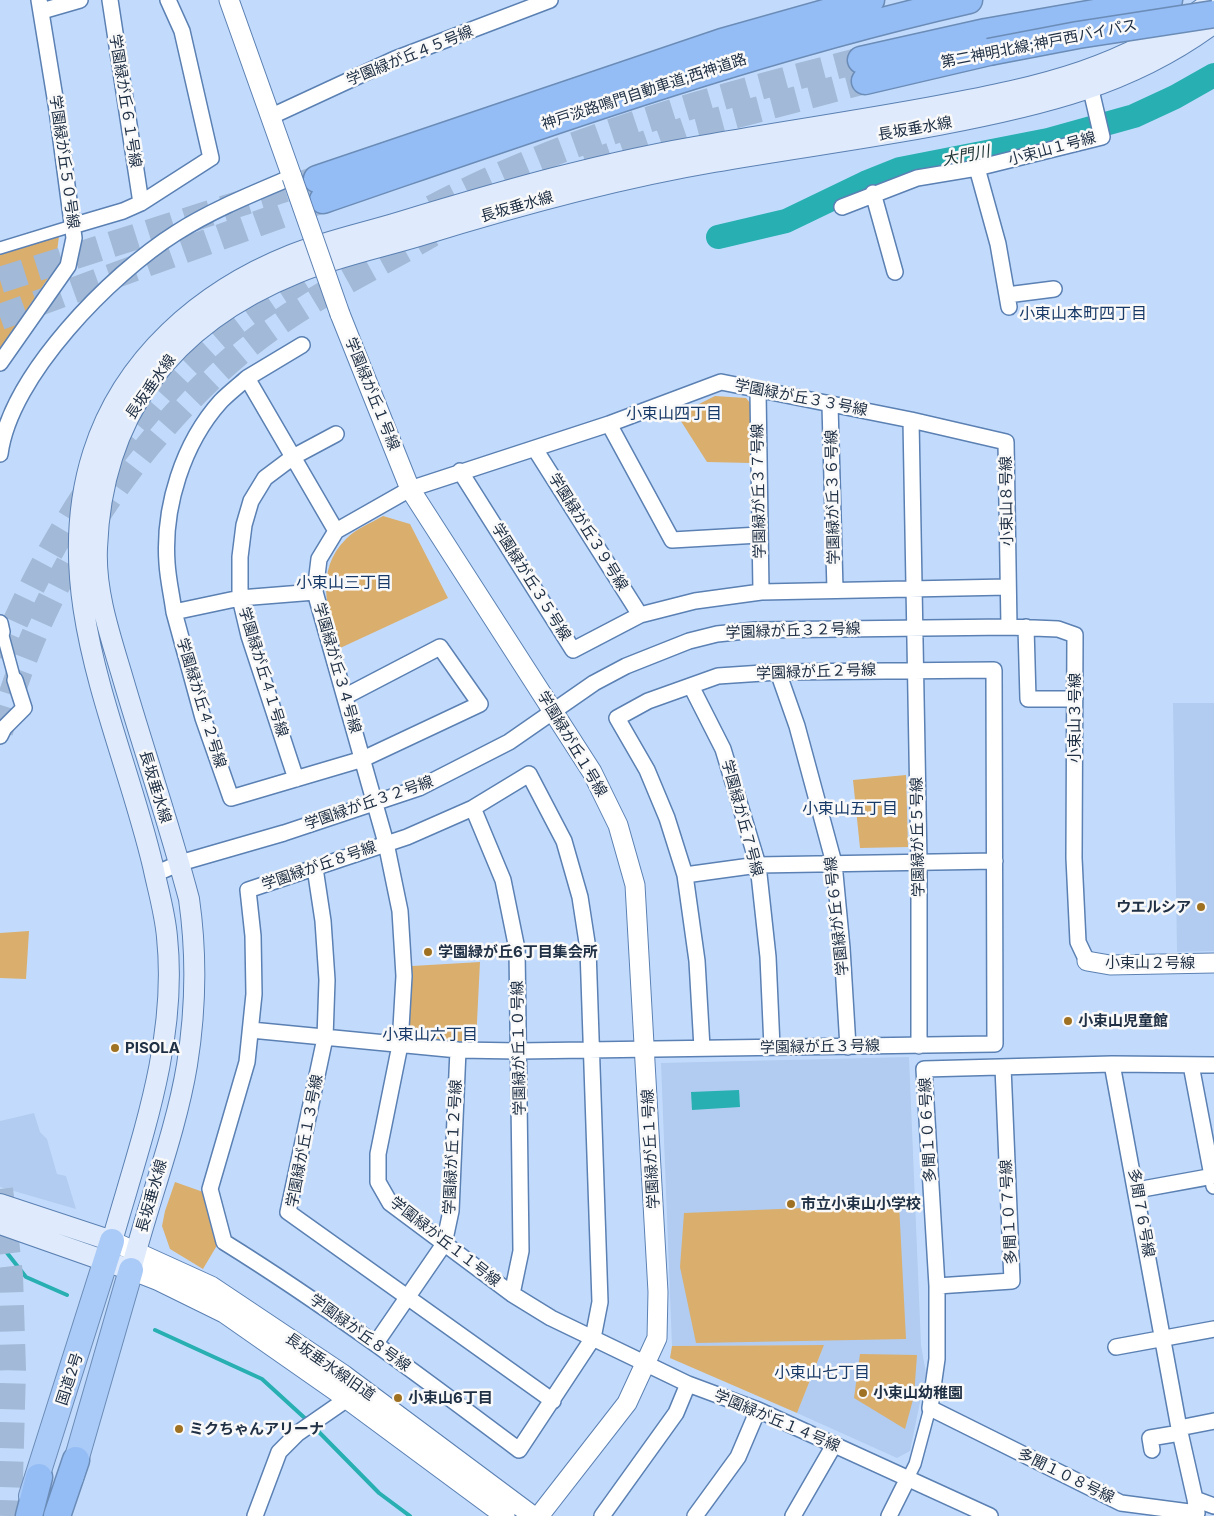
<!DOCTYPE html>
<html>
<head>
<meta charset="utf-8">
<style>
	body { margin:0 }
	canvas { display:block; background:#c2dbfc }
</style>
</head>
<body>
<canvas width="1214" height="1516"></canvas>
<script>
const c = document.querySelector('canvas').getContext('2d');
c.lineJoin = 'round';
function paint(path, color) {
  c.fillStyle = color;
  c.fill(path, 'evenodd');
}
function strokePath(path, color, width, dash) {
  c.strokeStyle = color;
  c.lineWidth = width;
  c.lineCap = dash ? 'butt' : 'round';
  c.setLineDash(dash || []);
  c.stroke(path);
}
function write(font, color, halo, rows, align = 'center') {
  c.font = font + ' Inter,"Noto Sans JP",sans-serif';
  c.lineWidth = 5;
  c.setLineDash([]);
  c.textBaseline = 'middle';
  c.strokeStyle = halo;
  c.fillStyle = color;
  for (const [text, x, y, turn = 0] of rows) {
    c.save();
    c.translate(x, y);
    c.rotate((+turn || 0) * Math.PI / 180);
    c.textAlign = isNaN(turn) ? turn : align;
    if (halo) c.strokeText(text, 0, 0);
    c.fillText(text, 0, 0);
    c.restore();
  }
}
const built = new Path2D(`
	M 1173,703 L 1214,703 L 1214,951 L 1177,952 Z
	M 909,1057 L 921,1345 L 926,1373 L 910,1451 L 897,1458 L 797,1413 L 824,1345 L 672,1346 L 661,1063 Z
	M 34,1113 L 40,1132 L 47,1139 L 57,1174 L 66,1176 L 76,1209 L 0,1187 L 0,1121 Z`);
const green = new Path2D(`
	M 59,236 L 55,268 L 0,349 L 0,255 Z
	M 715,396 L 746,398 L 751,404 L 751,463 L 707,462 L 677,415 Z
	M 383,516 L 410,524 L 448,598 L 338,649 C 328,611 314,571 346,539 C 355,529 371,523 383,516 Z
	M 906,775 L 908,847 L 860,848 L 853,780 Z
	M 29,931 L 26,979 L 0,978 L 0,933 Z
	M 480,962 L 476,1042 L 415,1039 L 406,1028 L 412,966 Z
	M 175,1182 L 206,1193 L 219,1242 L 203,1269 L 170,1249 L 162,1226 L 165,1211 Z
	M 899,1204 L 906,1339 L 696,1343 L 680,1267 L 684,1213 Z
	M 824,1345 L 797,1413 L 670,1358 L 672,1346 Z
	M 860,1354 L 917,1355 L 914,1396 L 905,1429 L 854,1398 Z`);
const water = new Path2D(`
	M 739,1090 L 740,1107 L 692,1110 L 691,1092 Z`);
const stream = new Path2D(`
	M 0,1244 L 26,1277 L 67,1295
	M 155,1330 L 262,1379 L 308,1421
	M 313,1426 L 379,1493 L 410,1516`);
const river = new Path2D(`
	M 718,237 L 786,221 L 865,183 L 900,169 L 1048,140 L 1134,116 L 1175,97 L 1214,75`);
const motorwayTunnel = new Path2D(`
	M 586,164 L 696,126 L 865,81
	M 432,208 C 566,137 715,98 861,60
	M 0,280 L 317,179
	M 0,317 L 323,200
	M 113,455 C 148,411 185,368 228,332 C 258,308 291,287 323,267
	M 0,658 C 25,597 54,540 91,486
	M 0,732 C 42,583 126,447 245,348 C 301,302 370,270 432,234
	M 0,1189 L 10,1275 L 13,1370 L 9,1516`);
const pedestrian = new Path2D(`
	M 0,248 L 72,226
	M 2,632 L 15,680
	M 908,1478 L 915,1464 L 930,1408`);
const minor = new Path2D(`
	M 110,0 L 141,203
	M 42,11 L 80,0
	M 272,116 L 395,59 L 550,0
	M 977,168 L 998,244 L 1009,307
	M 873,193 L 895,272
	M 842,207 L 917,178 L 977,168 L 1102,137 L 1091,90
	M 72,226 L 123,211 L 141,203 L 211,158 L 182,31 L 168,0
	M 1007,295 L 1054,289
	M 0,363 L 68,266 L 74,238 L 57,110 L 39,0
	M 247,378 L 302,345
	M 758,391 L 761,592
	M 830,405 L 835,590
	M 911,420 L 1006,442 L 1009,627
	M 609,424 L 672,540 L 759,535
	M 535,449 L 640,615
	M 0,454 C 10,376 111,274 176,233 C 212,210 252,194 292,177
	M 460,471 L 573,650 L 640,615 L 695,601 L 761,592 L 1008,587
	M 315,592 L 240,598 L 174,612 L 203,718 L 231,798 L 363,759 L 480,704 L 440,647 L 346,696
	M 174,612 C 172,596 168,580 167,563 C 163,507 183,443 221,401 C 229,393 238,386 247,378 L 293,457 L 336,434
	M 0,623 L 2,632
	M 1026,627 L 1028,699 L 1075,699
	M 778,672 L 797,726 L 834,863 L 842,948 L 848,1047
	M 691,686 L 723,749 L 758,865 L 768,957 L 772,1047
	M 0,736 L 4,728 L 24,708 L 15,680
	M 529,774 L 564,841 L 580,897 L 588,949 L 600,1302 L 593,1338 L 519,1450 C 423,1378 327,1306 224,1242 L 210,1189 L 247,1062 L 254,994 L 253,936 L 248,890 L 407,837 L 473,808 Z
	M 296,779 L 249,636 L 240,598 L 240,557 L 244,525 L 251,501 L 265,478 L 293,457 L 336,531
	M 473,808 L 503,880 L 517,949 L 521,1251 L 512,1294
	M 315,868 L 323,921 L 327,980 L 325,1038 L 288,1212 L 553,1401
	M 155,874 L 180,863 L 284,833 L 419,788 L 509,742 L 594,683 L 626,666 L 689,641 L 717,634 L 755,630 L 1009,627 L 1058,629 L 1075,635 L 1074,858 L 1078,942 L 1087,961
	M 685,875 L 758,865 L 995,861
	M 251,1030 L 458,1050 L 519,1051 L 995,1044 L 994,670 L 778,672 L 718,676 L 648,701 L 617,718 L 647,770 L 667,818 L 685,875 L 697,961 L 702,1048
	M 919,1046 L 919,862 L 911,420 L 721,382 L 609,424 L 410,489 L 336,531 L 319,559 L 315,592 L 386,843 L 400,911 L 404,976 L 400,1045 L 378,1154 L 378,1182 L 390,1203 L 512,1294 L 551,1318 L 688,1384 L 758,1410 L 990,1516
	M 1112,1064 L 924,1069 L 937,1286 L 937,1359 L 930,1408 L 1121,1503 L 1197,1513 L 1195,1499
	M 1191,1065 L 1214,1186
	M 1214,1065 L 1112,1064 L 1179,1428 L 1214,1421
	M 1137,1190 L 1214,1176
	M 937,1286 L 1012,1281 L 1003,1067
	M 376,1343 L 444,1244 L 451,1211 L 458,1050
	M 1116,1347 L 1214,1329
	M 1179,1428 L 1195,1499 L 1214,1506
	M 1152,1450 L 1150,1438 L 1180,1433
	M 255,1516 L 279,1452 L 298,1433 L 347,1399
	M 602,1516 L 676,1413 L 688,1384
	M 695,1516 L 738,1457 L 758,1410
	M 793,1516 L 834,1445
	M 889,1516 L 908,1478`);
const tertiary = new Path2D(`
	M 229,0 L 292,177
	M 340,314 L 410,489 L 592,772 L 618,825 L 635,885 L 658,1292 L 657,1338 L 627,1403 L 539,1516
	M 1087,961 L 1110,965 L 1214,963
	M 112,1241 L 211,1286 L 344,1375 L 533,1516
	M 131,1270 L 159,1281 L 224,1313 L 347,1399 L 505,1516`);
const secondary = new Path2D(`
	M 0,1204 L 112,1241 C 140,1142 178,1042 167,937 C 165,913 158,890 153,866 C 121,730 48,595 93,453 C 123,358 201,291 291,255 C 326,241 364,233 400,222 C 503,191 606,161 712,144 C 787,131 862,120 937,106 C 1040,87 1129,68 1213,0
	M 0,1224 L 131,1270 C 148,1203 176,1132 187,1065 C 196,1009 197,955 189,899 C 169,823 143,748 121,672 C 109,632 95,590 97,548 C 102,412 174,323 297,273 C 336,257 379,248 419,236 C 516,206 614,179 714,162 C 789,149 864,139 939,125 C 1039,106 1131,85 1214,23`);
const trunk = new Path2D(`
	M 71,1478 L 131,1270
	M 31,1496 L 112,1241`);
const motorway = new Path2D(`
	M 861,60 L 986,32 L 1169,0
	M 865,81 L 989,52
	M 317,179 L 722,42 L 871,0
	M 323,200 C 536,127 749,50 969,0
	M 29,1516 L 39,1477
	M 57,1516 L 76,1460`);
const tertiaryBridge = new Path2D(`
	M 292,177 L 340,314`);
const motorwayBridge = new Path2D(`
	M 989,52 L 1078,35 L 1214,14`);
const markers = [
	[1201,907,5,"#9f7123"],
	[428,952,5,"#9f7123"],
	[1068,1021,5,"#9f7123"],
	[115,1048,5,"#9f7123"],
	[791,1204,5,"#9f7123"],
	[863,1393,5,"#9f7123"],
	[398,1398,5,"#9f7123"],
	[179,1429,5,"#9f7123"]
];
const streetNames = [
	["第二神明北線;神戸西バイパス",1039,44,-11],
	["学園緑が丘４５号線",410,56,-22],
	["神戸淡路鳴門自動車道;西神道路",644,92,-18],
	["学園緑が丘６１号線",125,101,81],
	["長坂垂水線",915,129,-10],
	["小束山１号線",1052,149,-15],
	["学園緑が丘５０号線",64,162,82],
	["長坂垂水線",517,207,-16],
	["長坂垂水線",151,387,-55],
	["学園緑が丘１号線",372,394,68],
	["学園緑が丘３３号線",801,398,11],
	["学園緑が丘３７号線",759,491,-91],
	["学園緑が丘３６号線",833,497,-91],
	["小束山８号線",1007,501,-91],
	["学園緑が丘３９号線",588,532,58],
	["学園緑が丘３５号線",531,582,58],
	["学園緑が丘３２号線",793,631,-2],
	["学園緑が丘３４号線",337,668,74],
	["学園緑が丘４１号線",263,672,73],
	["学園緑が丘２号線",816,672,-2],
	["学園緑が丘４２号線",201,703,73],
	["小束山３号線",1075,718,-90],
	["学園緑が丘１号線",572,744,59],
	["長坂垂水線",155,787,73],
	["学園緑が丘３２号線",369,803,-19],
	["学園緑が丘７号線",742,818,75],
	["学園緑が丘５号線",918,837,-91],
	["学園緑が丘８号線",319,866,-19],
	["学園緑が丘６号線",837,916,-96],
	["小束山２号線",1150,963],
	["学園緑が丘３号線",820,1047,-1],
	["学園緑が丘１０号線",519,1048,-91],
	["多聞１０６号線",928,1130,-93],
	["学園緑が丘１３号線",305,1141,-79],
	["学園緑が丘１２号線",453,1147,-87],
	["学園緑が丘１号線",651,1149,-93],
	["長坂垂水線",152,1196,-74],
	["多聞１０７号線",1009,1212,-93],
	["多聞７６号線",1141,1213,80],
	["学園緑が丘１１号線",445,1242,38],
	["学園緑が丘８号線",360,1333,36],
	["長坂垂水線旧道",330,1367,35],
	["国道2号",70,1379,-72],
	["学園緑が丘１４号線",777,1421,23],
	["多聞１０８号線",1066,1476,26]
];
const poiNames = [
	["ウエルシア",1191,907,"right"],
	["学園緑が丘6丁目集会所",438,952],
	["小束山児童館",1078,1021],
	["PISOLA",125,1048],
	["市立小束山小学校",801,1204],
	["小束山幼稚園",873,1393],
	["小束山6丁目",408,1398],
	["ミクちゃんアリーナ",189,1429]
];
const waterNames = [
	["大門川",966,156,-11]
];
const neighbourhoodNames = [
	["小束山本町四丁目",1083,314],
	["小束山四丁目",674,414],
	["小束山三丁目",344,583],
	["小束山五丁目",850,809],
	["小束山六丁目",430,1035],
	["小束山七丁目",822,1373]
];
paint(built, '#b1ccf0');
paint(green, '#daae6d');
paint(water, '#28afb1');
strokePath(stream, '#28afb1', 4);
strokePath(river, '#28afb1', 24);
strokePath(motorwayTunnel, '#a2b9d7', 26, [26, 13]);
strokePath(pedestrian, '#5b80b3', 14);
strokePath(minor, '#5b80b3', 18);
strokePath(tertiary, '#5b80b3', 21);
strokePath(secondary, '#5b80b3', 22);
strokePath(trunk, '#6b8cb7', 26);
strokePath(motorway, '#6b8cb7', 29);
strokePath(pedestrian, '#fff', 11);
strokePath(minor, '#fff', 15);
strokePath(tertiary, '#fff', 19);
strokePath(secondary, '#dfebfc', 20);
strokePath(trunk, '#aacaf7', 24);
strokePath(motorway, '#94bdf5', 26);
strokePath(tertiaryBridge, '#5b80b3', 21, []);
strokePath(motorwayBridge, '#6b8cb7', 29, []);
strokePath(tertiaryBridge, '#fff', 19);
strokePath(motorwayBridge, '#94bdf5', 26);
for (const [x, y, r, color] of markers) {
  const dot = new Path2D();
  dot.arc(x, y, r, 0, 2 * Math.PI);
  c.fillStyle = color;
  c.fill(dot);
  strokePath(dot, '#f9f9f9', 2);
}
write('15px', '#203045', '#f9f9f9', streetNames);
write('bold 15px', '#203045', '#f9f9f9', poiNames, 'left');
write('italic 16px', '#1f3535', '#f9f9f9', waterNames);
write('16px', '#183a68', '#f9f9f9', neighbourhoodNames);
</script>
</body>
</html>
